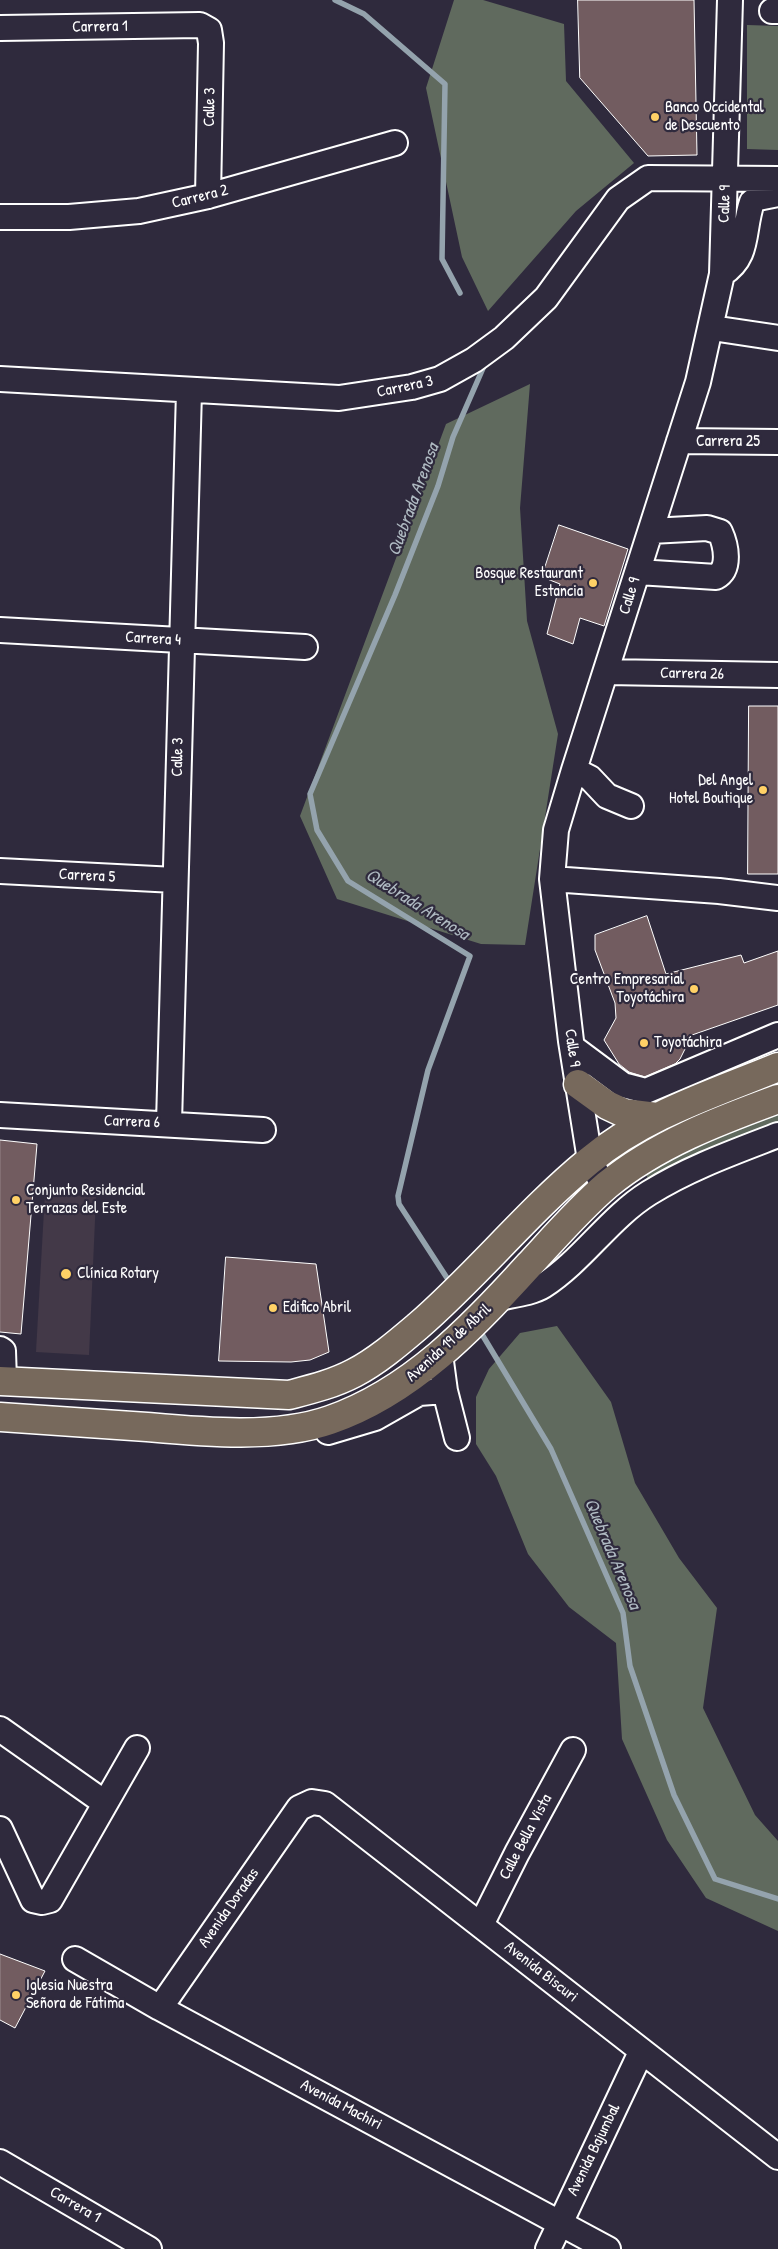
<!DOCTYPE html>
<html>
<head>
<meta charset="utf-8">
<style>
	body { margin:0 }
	canvas { display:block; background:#2f2a3d }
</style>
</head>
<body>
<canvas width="778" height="2249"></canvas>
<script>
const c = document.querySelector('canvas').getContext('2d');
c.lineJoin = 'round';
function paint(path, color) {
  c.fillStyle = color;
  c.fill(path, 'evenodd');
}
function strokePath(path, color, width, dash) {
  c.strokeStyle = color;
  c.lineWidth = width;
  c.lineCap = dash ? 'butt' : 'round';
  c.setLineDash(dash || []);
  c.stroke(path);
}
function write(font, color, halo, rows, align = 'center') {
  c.font = font + ' "Patrick Hand",sans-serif';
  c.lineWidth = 4.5;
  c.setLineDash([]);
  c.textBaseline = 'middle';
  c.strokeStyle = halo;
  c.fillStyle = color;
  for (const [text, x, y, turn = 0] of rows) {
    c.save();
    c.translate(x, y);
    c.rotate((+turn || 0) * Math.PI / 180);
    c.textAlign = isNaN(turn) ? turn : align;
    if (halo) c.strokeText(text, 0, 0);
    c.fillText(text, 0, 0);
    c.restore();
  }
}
const built = new Path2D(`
	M 45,1193 L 96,1197 L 89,1355 L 36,1352 Z`);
const green = new Path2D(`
	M 454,0 L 483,0 L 564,24 L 566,81 L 634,163 L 576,211 L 488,311 L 462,257 L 426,88 Z
	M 747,25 L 778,26 L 778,150 L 747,149 Z
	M 530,384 L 520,508 L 527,621 L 558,734 L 525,945 L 481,944 L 337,899 L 300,816 L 446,424 Z
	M 778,1113 L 778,1123 L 712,1148 L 648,1181 L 646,1172 L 704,1140 Z
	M 557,1326 L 611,1402 L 635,1483 L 679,1558 L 717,1608 L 703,1708 L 755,1815 L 778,1841 L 778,1931 L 706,1898 L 667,1840 L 622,1739 L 616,1643 L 569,1607 L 528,1554 L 496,1476 L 476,1444 L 476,1397 L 489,1369 L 520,1333 Z`);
const stream = new Path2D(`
	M 335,0 L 364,14 L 445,84 L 442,259 L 460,293
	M 447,1278 L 399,1204 L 398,1196 L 428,1070 L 470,956 L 348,881 L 317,830 L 310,794 L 395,595 L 438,486 L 453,437 L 484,366
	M 480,1331 L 551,1449 L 623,1613 L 630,1666 L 674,1795 L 715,1879 L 778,1899`);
const building = new Path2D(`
	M 578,0 L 694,0 L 697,155 L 648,156 L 580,78 Z
	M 559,525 L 628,549 L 604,626 L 580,618 L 573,644 L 547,634 L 560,584 L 542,577 Z
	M 749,706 L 778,706 L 778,874 L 748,874 Z
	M 647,916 L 666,974 L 741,955 L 744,963 L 778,951 L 778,1005 L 692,1035 L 680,1059 L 675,1064 L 645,1077 L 629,1072 L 619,1064 L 604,1040 L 616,1018 L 615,1003 L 595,950 L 595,935 Z
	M 0,1140 L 37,1144 L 21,1334 L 0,1332 Z
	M 226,1257 L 316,1264 L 329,1352 L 310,1360 L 291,1362 L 219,1361 Z
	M 0,1954 L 45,1971 L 15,2028 L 0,2020 Z`);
const minor = new Path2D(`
	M 772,11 L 778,11
	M 0,28 L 200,25 L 209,30 L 211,43 L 208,196
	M 0,217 L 69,217 L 139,211 L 208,196 L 395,143
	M 722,274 C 750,256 742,231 752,202 L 758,198 L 778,194
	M 712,328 L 778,338
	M 0,379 L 339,398 L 412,387 L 440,379 L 474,360 L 504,338 L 546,298 L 618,199 L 648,178 L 778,179
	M 679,441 L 778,442
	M 638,572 L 716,577 C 731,569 726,545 720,532 L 707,528 L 651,531
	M 0,630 L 305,647
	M 607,672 L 778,675
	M 574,770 L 590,778 L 607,796 L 631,806
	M 0,871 L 175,880
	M 552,879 L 719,891 L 778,898
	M 572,1047 L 623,1085 L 646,1091 L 778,1035
	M 0,1115 L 263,1130
	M 169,1123 L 189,391
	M 604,1187 L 590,1160 L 571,1041 L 552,879 L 556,830 L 574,770 L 698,382 L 722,274 L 730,0
	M 499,1298 C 512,1295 532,1293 543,1286 C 583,1260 609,1218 649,1193 C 689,1168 734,1152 778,1135
	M 0,1349 L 3,1351 L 4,1381
	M 440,1354 L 445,1391 L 457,1438
	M 328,1432 L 375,1418 L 419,1393 L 445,1391
	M 0,1729 L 105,1803
	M 0,1829 L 33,1900 L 42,1902 L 50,1900 L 137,1748
	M 481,1925 L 517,1853 L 573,1750
	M 75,1959 L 160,2008 L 608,2249
	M 160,2008 L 299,1808 L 312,1802 L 325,1804 L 778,2157
	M 0,2162 L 149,2249
	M 548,2249 L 641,2052`);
const major = new Path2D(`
	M 578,1084 L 607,1105 L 624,1113 L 657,1117
	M 0,1381 L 289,1395 C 312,1389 333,1384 354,1373 C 377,1361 398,1343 418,1326 C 478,1274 528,1211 589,1161 C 644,1115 713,1094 778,1067
	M 0,1417 C 49,1420 98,1424 147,1427 C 203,1432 276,1439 330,1420 C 411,1392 473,1327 529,1265 C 554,1238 579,1209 607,1185 C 657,1144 718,1121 778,1099`);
const markers = [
	[655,117,5,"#ffd166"],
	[593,583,5,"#ffd166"],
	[763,790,5,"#ffd166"],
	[694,989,5,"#ffd166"],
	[644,1043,5,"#ffd166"],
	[16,1200,5,"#ffd166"],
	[66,1274,6,"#ffd166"],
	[273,1308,5,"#ffd166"],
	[16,1995,5,"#ffd166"]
];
const streetNames = [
	["Carrera 1",100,27,-1],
	["Calle 3",210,107,-89],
	["Carrera 2",200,197,-14],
	["Calle 9",725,204,-88],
	["Carrera 3",405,387,-12],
	["Carrera 25",728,442],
	["Calle 9",630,596,-73],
	["Carrera 4",153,639,3],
	["Carrera 26",692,674,1],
	["Calle 3",178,757,-89],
	["Carrera 5",87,876,3],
	["Calle 9",572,1048,82],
	["Carrera 6",132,1122,2],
	["Avenida 19 de Abril",449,1343,-42],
	["Calle Bella Vista",526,1837,-62],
	["Avenida Doradas",229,1908,-55],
	["Avenida Biscuri",541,1972,38],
	["Avenida Machiri",341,2105,28],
	["Avenida Bajumbal",594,2150,-64],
	["Carrera 1",75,2205,30]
];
const poiNames = [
	["Banco Occidental",665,108],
	["de Descuento",665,126],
	["Bosque Restaurant",583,574,"right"],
	["Estancia",583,592,"right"],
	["Del Angel",753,781,"right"],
	["Hotel Boutique",753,799,"right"],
	["Centro Empresarial",684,980,"right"],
	["Toyotáchira",684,998,"right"],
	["Toyotáchira",654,1043],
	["Conjunto Residencial",26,1191],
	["Terrazas del Este",26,1209],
	["Clínica Rotary",77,1274],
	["Edifico Abril",283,1308],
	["Iglesia Nuestra",26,1986],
	["Señora de Fátima",26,2004]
];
const waterNames = [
	["Quebrada Arenosa",414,500,-70],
	["Quebrada Arenosa",417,905,32],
	["Quebrada Arenosa",612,1554,67]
];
paint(built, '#433948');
paint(green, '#606a5e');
strokePath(stream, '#94a3ad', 5.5);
paint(building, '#725c60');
strokePath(building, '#fff', 1);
strokePath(minor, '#fff', 28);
strokePath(major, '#fff', 31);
strokePath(minor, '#2f2a3d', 24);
strokePath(major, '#77695c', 28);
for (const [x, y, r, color] of markers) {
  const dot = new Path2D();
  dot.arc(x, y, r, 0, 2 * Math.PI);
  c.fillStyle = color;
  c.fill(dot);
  strokePath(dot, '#2f2a3d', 2);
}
write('16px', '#fff', '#2f2a3d', streetNames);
write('16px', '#fff', '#2f2a3d', poiNames, 'left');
write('italic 18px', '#afbac2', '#2f2a3d', waterNames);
</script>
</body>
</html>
